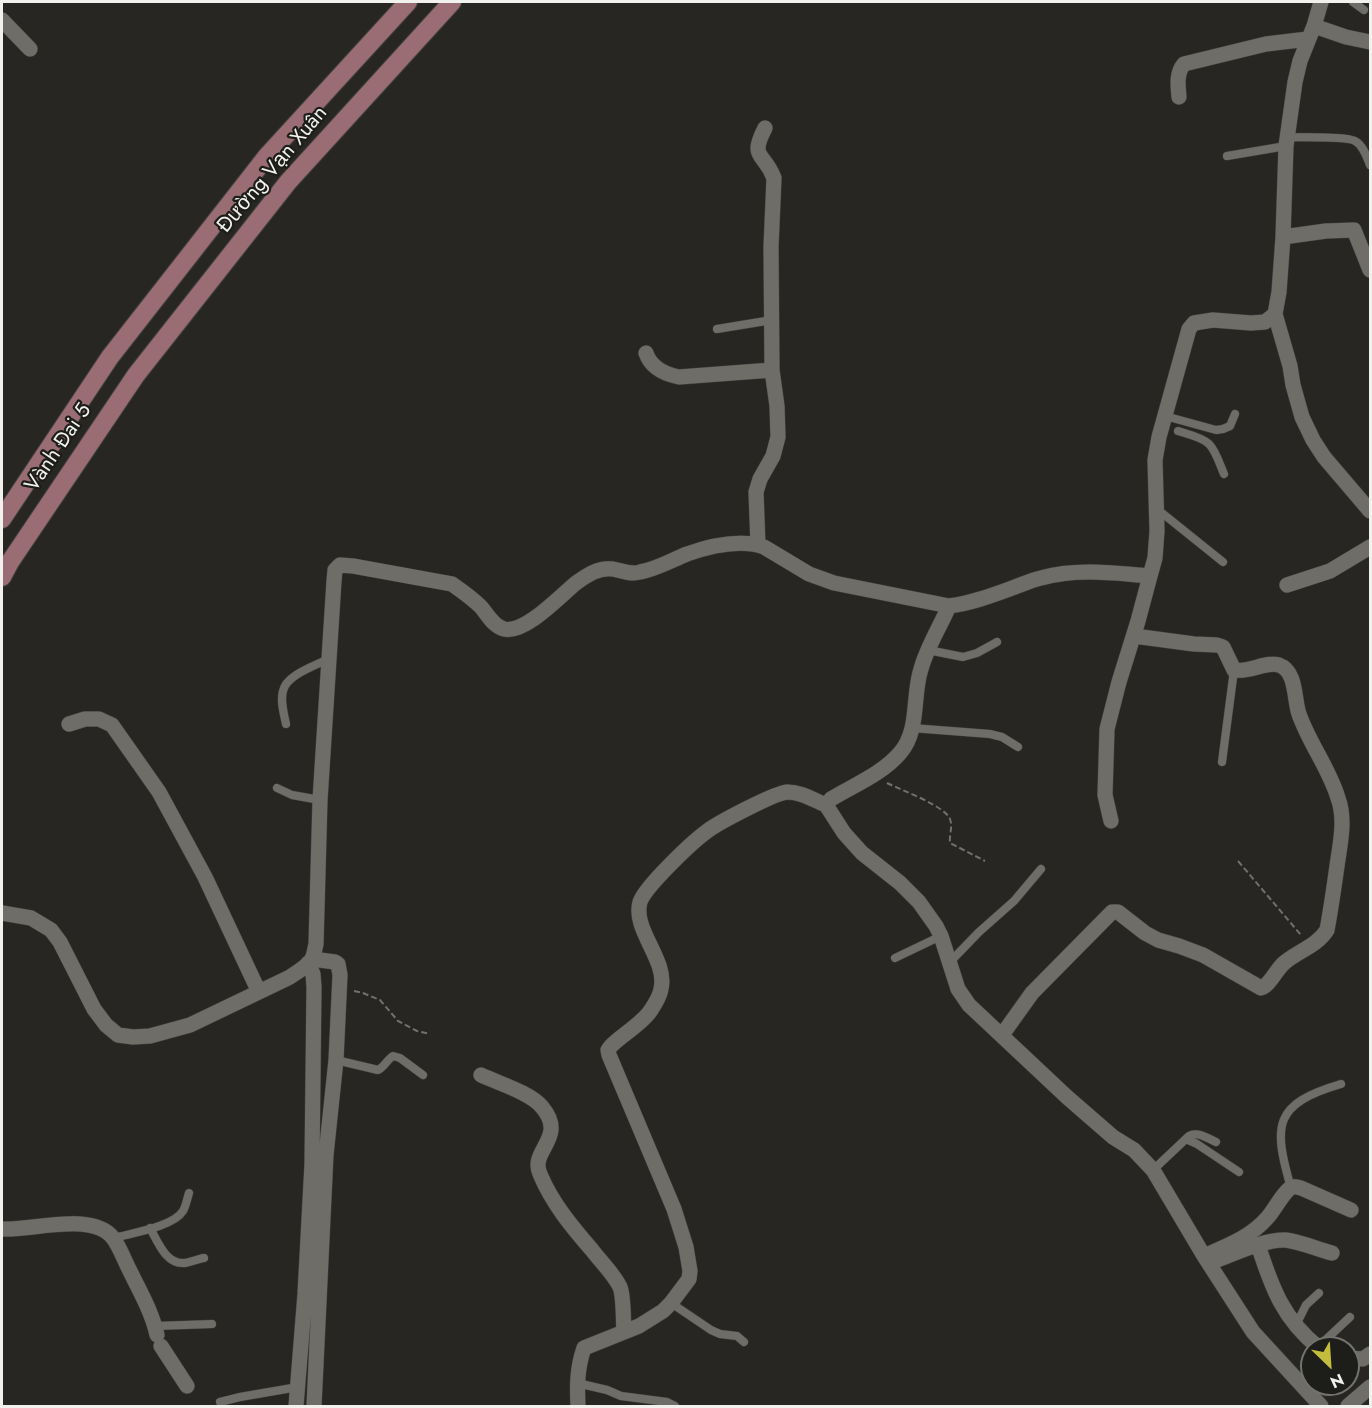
<!DOCTYPE html>
<html>
<head>
<meta charset="utf-8">
<style>
	body { margin:0 }
	#map { position:relative; width:1372px; height:1408px; overflow:hidden; background:#272622; font-family:Jost,sans-serif }
	canvas { display:block }
	.frame { position:absolute; inset:0; border:3px solid #f1f1ee; pointer-events:none }
	.north { position:absolute; left:1300px; top:1336px; width:60px; height:60px; box-sizing:border-box; background:#1d1d19; border:2px solid #72726e; border-radius:50%; rotate:155deg; font-size:16px; font-weight:700; line-height:24px; text-align:center; color:#f1f1ee }
	.north::after { content:''; display:block; margin:auto; width:21px; height:27px; background:#c3bd3e; clip-path:polygon(50% 0,100% 100%,50% 72%,0 100%) }
</style>
</head>
<body>
<div id="map">
<canvas width="1372" height="1408"></canvas>
<div class="frame"></div>
<div class="north">N</div>
</div>
<script>
const c = document.querySelector('canvas').getContext('2d');
c.lineJoin = 'round';
function strokePath(path, color, width, dash) {
  c.strokeStyle = color;
  c.lineWidth = width;
  c.lineCap = dash ? 'butt' : 'round';
  c.setLineDash(dash || []);
  c.stroke(path);
}
function write(font, color, halo, rows, align = 'center') {
  c.font = font + ' Jost,sans-serif';
  c.lineWidth = 4.5;
  c.setLineDash([]);
  c.textBaseline = 'middle';
  c.strokeStyle = halo;
  c.fillStyle = color;
  for (const [text, x, y, turn = 0] of rows) {
    c.save();
    c.translate(x, y);
    c.rotate((+turn || 0) * Math.PI / 180);
    c.textAlign = isNaN(turn) ? turn : align;
    if (halo) c.strokeText(text, 0, 0);
    c.fillText(text, 0, 0);
    c.restore();
  }
}
const path = new Path2D(`
	M 887,783 C 901,790 945,806 950,819 C 953,827 949,835 950,843 L 985,861
	M 1238,861 L 1301,935
	M 354,991 L 363,993 L 380,1000 L 398,1021 L 417,1031 L 430,1034`);
const lane = new Path2D(`
	M 1353,2 L 1364,10
	M 1288,137 C 1301,138 1347,136 1355,141 C 1363,145 1367,157 1370,165
	M 1227,156 L 1286,146
	M 717,329 L 772,320
	M 1165,416 L 1216,430 L 1223,429 L 1230,426 L 1235,414
	M 1178,431 C 1187,434 1202,437 1209,444 C 1216,451 1220,465 1224,474
	M 1157,509 L 1223,562
	M 928,650 L 963,657 L 977,653 L 997,642
	M 286,724 C 284,714 280,701 283,691 C 286,675 315,666 328,659
	M 912,728 L 990,734 L 1002,737 L 1018,747
	M 1222,762 L 1234,670
	M 277,788 L 292,795 L 320,800
	M 895,958 L 941,936
	M 950,962 L 979,932 L 1014,901 L 1041,869
	M 336,1060 L 378,1070 C 384,1067 387,1060 393,1056 L 400,1058 L 423,1075
	M 1186,1139 L 1197,1144 L 1239,1172
	M 1153,1170 L 1189,1136 C 1198,1131 1207,1138 1216,1142
	M 1291,1188 C 1273,1125 1273,1104 1341,1084
	M 150,1228 C 158,1242 166,1265 185,1263 C 191,1262 198,1259 204,1258
	M 114,1238 C 131,1233 173,1227 183,1211 C 186,1206 187,1199 189,1193
	M 671,1303 L 711,1330 L 720,1334 L 737,1336 L 744,1342
	M 1296,1325 L 1306,1305 L 1319,1293
	M 155,1326 L 212,1324
	M 1318,1347 L 1350,1317
	M 577,1383 L 607,1390 L 621,1396 L 667,1402 L 675,1406
	M 220,1402 L 240,1397 L 298,1387`);
const street = new Path2D(`
	M 2,20 L 30,49
	M 1314,26 L 1346,37 L 1370,42
	M 1179,97 C 1178,86 1176,73 1184,64 L 1266,44 L 1308,39
	M 1283,237 L 1326,231 L 1354,230 L 1370,270
	M 1275,314 L 1290,366 L 1293,385 L 1302,417 L 1313,440 L 1324,457 L 1370,511
	M 646,353 C 651,368 664,374 679,377 L 772,370
	M 758,545 L 756,492 L 760,479 L 773,456 L 778,437 L 777,406 L 772,370 L 771,247 L 774,178 C 764,152 749,159 765,128
	M 1287,585 L 1330,571 L 1370,547
	M 69,724 L 85,719 L 99,719 L 112,725 L 159,792 L 205,877 L 259,992
	M 826,805 L 844,833 L 862,853 L 900,883 L 919,902 L 936,926 L 941,936 L 958,989 L 969,1005 L 1067,1097 L 1113,1137 L 1134,1150 L 1153,1170 L 1204,1256 L 1253,1332 L 1321,1406
	M 1111,821 L 1105,795 L 1107,729 L 1119,682 L 1138,621 L 1150,576
	M 2,913 L 31,918 L 51,930 L 60,942 L 94,1009 L 106,1025 L 118,1035 L 133,1037 L 150,1036 L 190,1025 L 288,978 C 296,973 307,967 312,959 C 314,955 315,948 316,944 L 320,800 L 334,581 L 335,570 L 340,565 L 353,566 L 452,584 C 462,591 473,599 481,607 C 488,615 493,626 504,629 C 525,634 560,596 576,583 C 587,575 599,567 613,569 C 623,571 631,575 640,572 C 657,569 672,560 687,554 C 710,546 741,539 764,547 L 809,574 L 834,583 L 949,606 C 972,603 993,595 1015,587 C 1023,584 1032,580 1041,578 C 1077,568 1114,573 1150,576 L 1155,558 L 1157,531 L 1155,460 L 1159,437 L 1189,329 L 1194,323 L 1213,320 L 1251,323 L 1265,322 L 1275,314 L 1279,292 L 1283,237 L 1286,146 L 1295,82 L 1300,61 L 1314,26 L 1321,2
	M 312,959 L 335,962 L 338,964 L 340,975 L 336,1060 L 326,1155 L 314,1406
	M 1002,1035 L 1032,993 L 1112,912 L 1118,912 L 1145,933 L 1158,940 L 1179,946 L 1203,955 L 1261,988 C 1270,985 1276,970 1284,963 C 1298,951 1317,946 1327,930 C 1331,909 1334,887 1337,866 C 1340,844 1346,820 1338,798 C 1329,768 1309,743 1299,714 C 1294,701 1297,671 1279,665 C 1266,661 1249,673 1234,670 L 1223,647 L 1217,645 L 1194,644 L 1134,636
	M 481,1075 C 498,1083 531,1093 542,1107 C 568,1138 529,1150 540,1174 C 552,1203 572,1227 592,1250 C 601,1262 613,1273 620,1287 C 624,1297 623,1320 624,1332
	M 2,1229 C 31,1231 93,1211 113,1238 C 120,1247 124,1260 130,1271 C 140,1292 152,1312 157,1335
	M 1258,1245 C 1272,1288 1283,1319 1319,1348
	M 1204,1256 C 1227,1246 1251,1237 1268,1217 C 1274,1210 1285,1190 1292,1187 C 1296,1186 1297,1187 1301,1188 L 1351,1210
	M 1217,1260 C 1236,1253 1265,1239 1286,1240 C 1301,1242 1317,1249 1332,1253
	M 161,1346 L 187,1386
	M 1348,1358 L 1363,1359 L 1370,1354
	M 296,1406 L 305,1294 L 312,1164 L 314,987 L 313,974 L 308,963
	M 578,1406 C 577,1386 577,1368 584,1348 L 639,1326 L 663,1311 L 671,1303 L 689,1279 L 690,1271 L 686,1247 L 674,1209 L 609,1055 L 608,1050 L 611,1046 C 623,1034 643,1023 651,1010 C 655,1004 660,996 661,989 C 668,960 632,930 640,902 C 645,887 691,843 706,832 C 717,823 775,793 787,792 C 802,792 813,800 826,805 L 831,799 C 854,785 882,774 900,753 C 920,730 912,696 921,669 C 927,647 940,627 949,606
	M 1348,1406 L 1370,1387`);
const secondary = new Path2D(`
	M 2,519 L 110,357 L 267,156 L 408,2
	M 2,577 L 10,562 L 136,375 L 288,182 L 452,2`);
const streetNames = [
	["Đường Vạn Xuân",273,170,-50],
	["Vành Đai 5",59,448,-56]
];
strokePath(lane, '#42413e', 9);
strokePath(street, '#42413e', 16);
strokePath(secondary, '#42413e', 20);
strokePath(path, '#71706c', 2, [6, 3]);
strokePath(lane, '#6e6d68', 8);
strokePath(street, '#6e6d68', 15);
strokePath(secondary, '#996d73', 18);
write('21px', '#f1f1ee', '#1d1d19', streetNames);
</script>
</body>
</html>
